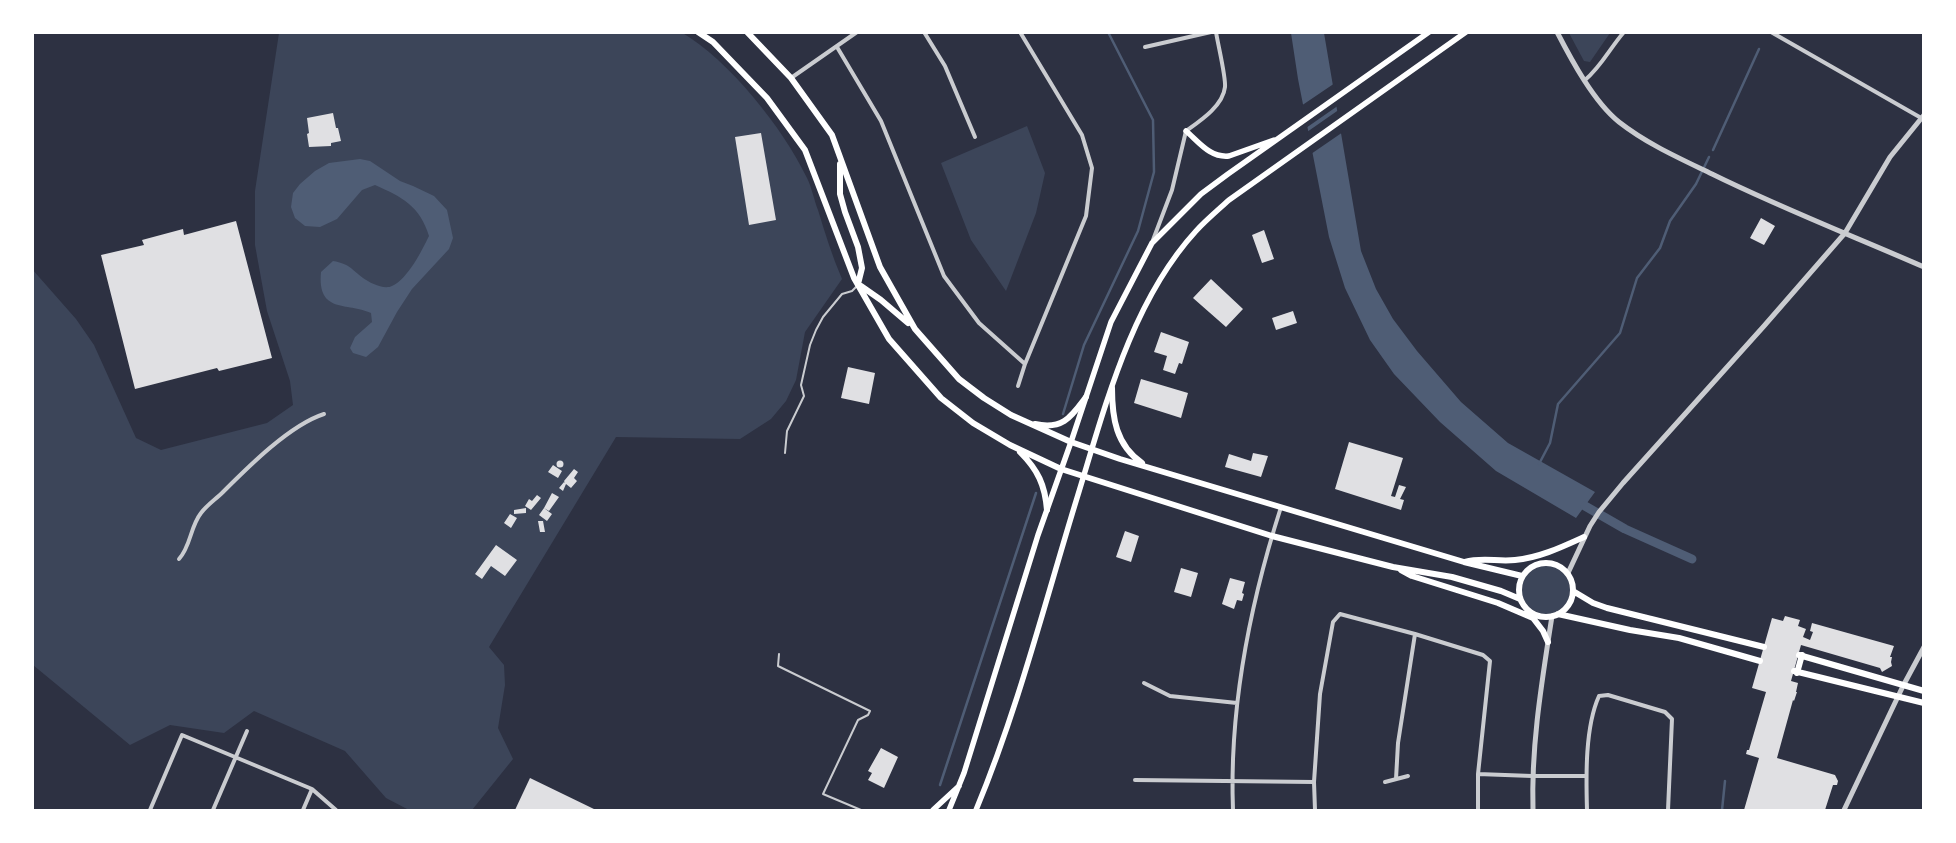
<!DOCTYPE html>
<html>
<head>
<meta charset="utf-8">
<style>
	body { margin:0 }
	#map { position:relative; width:1956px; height:843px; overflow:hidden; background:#2d3142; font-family:Arial,sans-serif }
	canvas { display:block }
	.frame { position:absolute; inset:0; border:34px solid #fff; pointer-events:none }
</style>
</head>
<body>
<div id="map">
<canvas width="1956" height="843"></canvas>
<div class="frame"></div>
</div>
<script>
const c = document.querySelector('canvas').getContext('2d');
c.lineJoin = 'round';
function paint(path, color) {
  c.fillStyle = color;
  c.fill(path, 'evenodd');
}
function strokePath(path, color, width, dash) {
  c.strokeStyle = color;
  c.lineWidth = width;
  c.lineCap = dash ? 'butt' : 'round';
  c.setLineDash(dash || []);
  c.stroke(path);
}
const green = new Path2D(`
	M 681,32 C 729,60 783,128 807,178 C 812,188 814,200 818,210 C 825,233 832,256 842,279 L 805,332 L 796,380 L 786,401 L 771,419 L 740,439 L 616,437 L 489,647 L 504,665 L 505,685 L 498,728 L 513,759 L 472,810 L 409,810 L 386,798 L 345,751 L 254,711 L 224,733 L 170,725 L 130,745 L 33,665 L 32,269 L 76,319 L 94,345 L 136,438 L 161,450 L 267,423 L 293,405 L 290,381 L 267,311 L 255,245 L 255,191 L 279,33 Z
	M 1569,33 L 1610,33 L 1590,62 L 1584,61 Z
	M 1027,126 L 1045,173 L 1036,213 L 1006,291 L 971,240 L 941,163 Z
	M1522 590a24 24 0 1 1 48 0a24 24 0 1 1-48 0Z`);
const water = new Path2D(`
	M 1291,33 L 1324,33 L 1361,251 L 1376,289 L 1393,319 L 1417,351 L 1461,402 L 1508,443 L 1595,492 L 1576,518 L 1496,471 L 1440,422 L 1394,374 L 1370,340 L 1345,288 L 1329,237 L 1298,79 Z
	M 360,159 L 370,161 L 400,181 L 413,186 L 434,196 L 447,210 L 453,238 L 449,249 L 412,289 L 397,312 L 378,347 L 366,357 L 353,353 L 350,348 L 355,337 L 372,322 L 371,313 C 347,302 317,314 321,272 L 333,261 C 350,264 351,269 363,278 C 370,283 384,290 392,286 C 408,279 422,250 429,236 C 420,206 402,197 375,185 L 362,190 L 337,219 L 320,227 L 305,226 L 295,218 L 291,207 L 293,193 L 300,184 L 315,171 L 329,163 Z`);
const pier = new Path2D(`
	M 1335,83 L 1339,105 L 1306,128 L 1301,106 Z
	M 1340,109 L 1343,132 L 1311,154 L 1307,132 Z`);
const stream = new Path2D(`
	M 1713,150 L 1759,49
	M 1063,414 L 1084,345 L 1138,231 L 1154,172 L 1153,120 L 1108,32
	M 1539,464 L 1550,443 L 1558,404 L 1620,333 L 1637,278 L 1660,248 L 1670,221 L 1696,184 L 1709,157
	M 940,785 L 1036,493
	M 1722,810 L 1725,781`);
const canal = new Path2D(`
	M 1585,506 L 1625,529 L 1692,559`);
const building = new Path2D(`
	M 333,113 L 336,128 L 338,128 L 341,141 L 331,143 L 331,146 L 309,147 L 307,134 L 309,133 L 307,118 Z
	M 761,133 L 776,220 L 749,225 L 735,137 Z
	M 1761,218 L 1775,226 L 1764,245 L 1750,238 Z
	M 236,221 L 272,358 L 219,371 L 217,368 L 135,389 L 101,255 L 144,245 L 142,240 L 183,229 L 184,235 Z
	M 1264,230 L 1274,259 L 1262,263 L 1252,235 Z
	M 1211,279 L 1243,309 L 1226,327 L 1193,298 Z
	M 1293,311 L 1297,323 L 1276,330 L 1272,318 Z
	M 1161,332 L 1189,342 L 1182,364 L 1179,363 L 1175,374 L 1163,370 L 1167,356 L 1154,352 Z
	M 848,367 L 875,373 L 869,404 L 841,398 Z
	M 1141,379 L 1188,393 L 1181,418 L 1134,403 Z
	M 1349,442 L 1403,458 L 1391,496 L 1395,497 L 1399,485 L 1406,487 L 1400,499 L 1404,500 L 1401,510 L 1335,489 Z
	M 1253,453 L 1268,456 L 1261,477 L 1225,467 L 1229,454 L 1251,461 Z
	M556.5 464a3.5 3.5 0 1 1 7 0a3.5 3.5 0 1 1-7 0Z
	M 553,465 L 562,471 L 558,478 L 548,472 Z
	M 574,469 L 578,472 L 574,478 L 577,481 L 571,488 L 566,484 L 563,491 L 559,488 L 564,482 L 565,483 L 564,481 Z
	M 552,493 L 559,497 L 549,511 L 544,508 Z
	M 537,495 L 541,498 L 531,510 L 525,506 L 529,499 L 532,501 Z
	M 526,508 L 526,513 L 514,514 L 514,510 Z
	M 544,508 L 552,514 L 547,521 L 539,515 Z
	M 510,514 L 517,518 L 511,528 L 504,523 Z
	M 538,521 L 543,521 L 545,532 L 540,532 Z
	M 1125,531 L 1139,536 L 1131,562 L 1116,557 Z
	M 496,545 L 517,560 L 505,576 L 491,566 L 482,579 L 475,574 Z
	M 1181,568 L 1198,573 L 1191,597 L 1174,592 Z
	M 1230,578 L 1245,582 L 1242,593 L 1244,594 L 1242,601 L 1237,600 L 1234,609 L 1222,604 Z
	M 1785,616 L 1800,620 L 1798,626 L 1806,629 L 1803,637 L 1810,640 L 1813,632 L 1810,631 L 1812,623 L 1894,646 L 1890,657 L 1892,657 L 1891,662 L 1892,666 L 1882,672 L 1880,668 L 1801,645 L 1791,681 L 1798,683 L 1796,692 L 1797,692 L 1794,701 L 1793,700 L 1777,758 L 1835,775 L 1838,781 L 1837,785 L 1833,785 L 1825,810 L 1744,810 L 1759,758 L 1746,754 L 1747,750 L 1749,750 L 1766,692 L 1752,688 L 1772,618 L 1783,621 Z
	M 881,748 L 898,757 L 884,788 L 868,780 L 872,773 L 868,771 Z
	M 530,778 L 596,810 L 515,810 Z`);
const service = new Path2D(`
	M 785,453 L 787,431 L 804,396 L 801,385 L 810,345 L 816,330 L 823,317 L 842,294 L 852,291 L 857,286
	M 779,654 L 778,666 L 870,711 L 868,715 L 858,720 L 823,794 L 861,810`);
const minor = new Path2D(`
	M 924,32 L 945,66 L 975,137
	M 1771,32 L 1923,119
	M 837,47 L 881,121 L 944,276 L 979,323 L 1025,364
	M 1145,47 L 1211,32
	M 791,78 L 857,32
	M 1585,80 C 1601,67 1610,48 1624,32
	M 1153,240 L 1172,190 L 1186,131 C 1200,121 1223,106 1225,87 C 1226,77 1218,45 1216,32
	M 1018,386 L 1025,364 L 1086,216 L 1092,168 L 1082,135 L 1020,32
	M 179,559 C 191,546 190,527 201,513 C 207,505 216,499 223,492 C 249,466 290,425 324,414
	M 1144,683 L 1170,696 L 1237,703
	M 1478,774 L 1532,776 L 1586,776
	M 1396,779 L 1398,743 L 1415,634
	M 1135,780 L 1314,782
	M 1385,782 L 1408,776
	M 150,810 L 182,735 L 312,789 L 336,810
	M 213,810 L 247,731
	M 303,810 L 312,789
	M 1233,810 C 1229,708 1250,604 1281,507
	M 1315,810 L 1314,782 L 1320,694 L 1333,622 L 1340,614 L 1415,634 L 1483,655 L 1490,661 L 1478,774 L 1478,810
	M 1587,810 C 1586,776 1585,727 1599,696 L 1608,695 L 1665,712 L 1672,719 L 1668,810`);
const tertiary = new Path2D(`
	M 1557,32 C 1572,61 1594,102 1619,122 C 1647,144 1681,159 1712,174 C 1781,208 1853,236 1924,267
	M 1568,573 L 1590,526 L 1599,512 L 1623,483 L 1764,326 L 1845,233 L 1890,157 L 1924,115
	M 1533,810 C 1531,745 1542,681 1552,616
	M 1844,810 L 1903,686 L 1924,647`);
const secondary = new Path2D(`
	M 1186,131 C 1199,142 1210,158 1229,156 L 1274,140
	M 933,810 L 959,786
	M 949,810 L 964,773 L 1038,535 L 1071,442 L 1111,322 L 1152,243 L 1201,194 L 1228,174 L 1429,32
	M 976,810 C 1018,709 1045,602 1077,498 C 1105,407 1131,302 1196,231 C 1206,220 1218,210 1229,200 L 1466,32`);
const primary = new Path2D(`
	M 698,32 L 713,42 L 767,98 L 805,150 L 854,278 L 889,339 L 941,398 L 973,423 L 1010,445 L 1061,469 L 1272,536 L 1393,567 L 1452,577 L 1501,591 L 1520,599
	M 747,32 L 791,78 L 832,135 L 880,267 L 915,329 L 959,379 L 984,398 L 1011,415 L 1071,442 L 1120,459 L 1464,562 L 1522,576
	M 840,164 L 840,194 L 845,212 L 858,247 L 862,268 L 858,284
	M 861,286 L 881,300 L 908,323
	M 1112,388 C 1112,418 1116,445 1142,463
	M 1035,424 C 1063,430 1071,417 1086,397
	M 1020,452 C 1038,470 1045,485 1047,510
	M 1465,562 C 1482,557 1498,562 1515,560 C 1539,558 1562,547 1584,537
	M1519 590a27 27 0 1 1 54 0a27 27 0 1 1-54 0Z
	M 1401,570 L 1412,576 L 1498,603 L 1533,618 L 1543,631 L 1548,642
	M 1573,591 L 1593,603 L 1607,608 L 1764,647
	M 1558,614 L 1630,630 L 1679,638 L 1760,661
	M 1799,655 L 1924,691
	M 1794,671 L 1924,703
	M 1797,673 L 1802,655`);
paint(green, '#3c4559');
paint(water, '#4f5d75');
paint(pier, '#2d3142');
strokePath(stream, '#4f5d75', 2.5);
strokePath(canal, '#4f5d75', 9);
paint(building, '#e0e0e3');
strokePath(service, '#caccd0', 2);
strokePath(minor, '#caccd0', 4);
strokePath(tertiary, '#caccd0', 5);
strokePath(secondary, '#fff', 5.5);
strokePath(primary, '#fff', 6);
</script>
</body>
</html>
